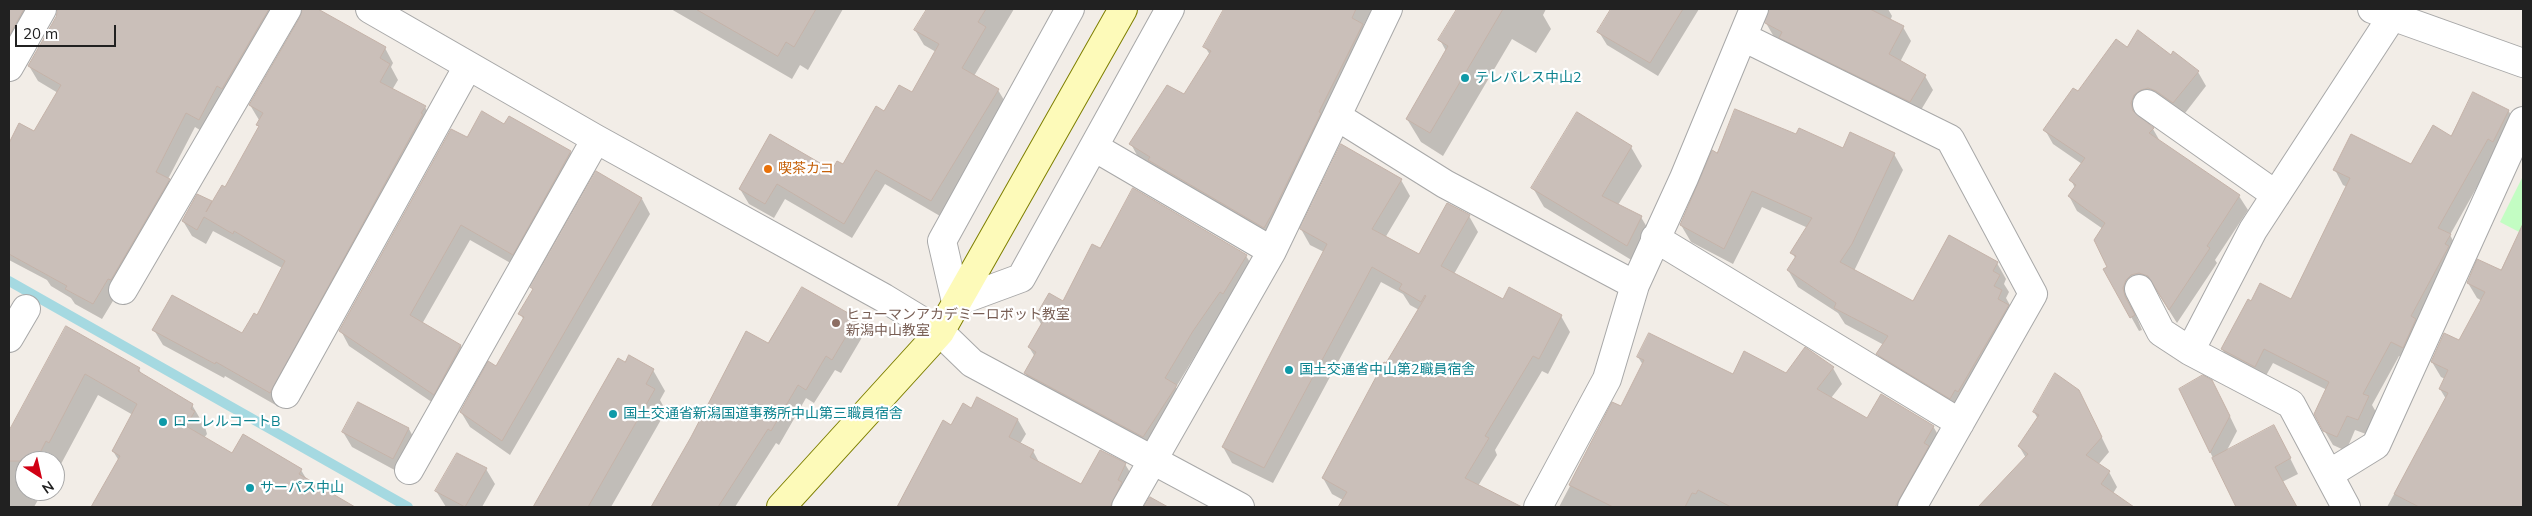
<!DOCTYPE html>
<html>
<head>
<meta charset="utf-8">
<style>
	body { margin:0 }
	#map { position:relative; width:2532px; height:516px; overflow:hidden; background:#f2ede7; font-family:Mulish,sans-serif }
	canvas { display:block }
	.frame { position:absolute; inset:0; border:10px solid #212121; pointer-events:none }
	.north { position:absolute; left:15px; top:451px; width:50px; height:50px; box-sizing:border-box; background:#fff; border:1px solid #a6a6a6; border-radius:50%; rotate:145deg; font-size:14px; font-weight:700; line-height:20px; text-align:center; color:#212121 }
	.north::after { content:''; display:block; margin:auto; width:18px; height:22px; background:#d10014; clip-path:polygon(50% 0,100% 100%,50% 72%,0 100%) }
	.scale { position:absolute; left:15px; top:25px; width:101px; height:22px; box-sizing:border-box; border:2px solid #212121; border-top:0; padding-left:6px; font-size:15px; line-height:18px; white-space:nowrap; color:#212121; -webkit-text-stroke:4px #fff; paint-order:stroke }
</style>
</head>
<body>
<div id="map">
<canvas width="2532" height="516"></canvas>
<div class="frame"></div>
<div class="north">N</div>
<div class="scale">20 m</div>
</div>
<script>
const c = document.querySelector('canvas').getContext('2d');
c.lineJoin = 'round';
function paint(path, color) {
  c.fillStyle = color;
  c.fill(path, 'evenodd');
}
function strokePath(path, color, width, dash) {
  c.strokeStyle = color;
  c.lineWidth = width;
  c.lineCap = dash ? 'butt' : 'round';
  c.setLineDash(dash || []);
  c.stroke(path);
}
function write(font, color, halo, rows, align = 'center') {
  c.font = font + ' Mulish,"Noto Sans JP",sans-serif';
  c.lineWidth = 4.5;
  c.setLineDash([]);
  c.textBaseline = 'middle';
  c.strokeStyle = halo;
  c.fillStyle = color;
  for (const [text, x, y, turn = 0] of rows) {
    c.save();
    c.translate(x, y);
    c.rotate((+turn || 0) * Math.PI / 180);
    c.textAlign = isNaN(turn) ? turn : align;
    if (halo) c.strokeText(text, 0, 0);
    c.fillText(text, 0, 0);
    c.restore();
  }
}
const park = new Path2D(`
	M 2523,176 L 2523,234 L 2500,222 Z`);
const shadow = new Path2D(`
	M 9,9 L 49,9 L 9,66 Z
	M 54,9 L 299,9 L 208,135 L 195,127 L 168,179 L 177,195 L 102,319 L 75,304 L 71,298 L 51,286 L 47,280 L 9,260 L 9,146 L 20,124 L 35,132 L 58,93 L 38,81 L 29,66 L 57,17 L 58,10 Z
	M 304,9 L 315,9 L 385,48 L 393,63 L 391,67 L 398,80 L 392,90 L 425,107 L 433,122 L 431,130 L 279,407 L 225,376 L 224,378 L 163,345 L 154,330 L 242,335 L 257,316 L 282,268 L 213,231 L 206,244 L 192,236 L 183,221 L 211,202 L 212,204 L 225,189 L 259,128 L 259,120 L 250,105 L 302,17 Z
	M 671,9 L 843,9 L 808,70 L 800,65 L 792,79 Z
	M 928,9 L 1014,9 L 974,76 L 998,90 L 1007,105 L 940,216 L 885,184 L 852,238 L 785,199 L 774,218 L 749,204 L 740,189 L 833,171 L 843,166 L 884,112 L 912,94 L 936,52 L 924,45 L 915,30 Z
	M 1227,9 L 1372,9 L 1363,27 L 1371,40 L 1272,242 L 1139,159 L 1131,144 L 1184,96 L 1210,55 L 1205,47 Z
	M 1458,9 L 1546,9 L 1543,15 L 1551,29 L 1536,53 L 1512,39 L 1443,156 L 1421,142 L 1407,119 L 1446,51 L 1440,40 Z
	M 1612,9 L 1699,9 L 1658,76 L 1607,45 L 1599,32 Z
	M 1770,9 L 1888,9 L 1892,16 L 1890,21 L 1903,27 L 1911,41 L 1900,62 L 1925,76 L 1933,90 L 1918,115 L 1774,37 L 1766,23 Z
	M 2127,49 L 2171,56 L 2198,72 L 2206,86 L 2182,117 L 2142,110 L 2139,118 L 2153,129 L 2161,143 L 2239,196 L 2248,210 L 2215,260 L 2217,263 L 2177,323 L 2156,290 L 2148,287 L 2131,303 L 2142,330 L 2139,331 L 2105,270 L 2108,268 L 2103,229 L 2077,211 L 2069,196 L 2075,188 L 2071,180 L 2082,164 L 2053,144 L 2045,130 L 2078,93 Z
	M 2508,110 L 2517,125 L 2496,153 L 2450,235 L 2458,250 L 2411,362 L 2399,356 L 2372,405 L 2376,412 L 2366,434 L 2355,430 L 2346,451 L 2333,445 L 2324,430 L 2327,390 L 2273,363 L 2263,381 L 2230,364 L 2222,349 L 2252,302 L 2291,300 L 2347,187 L 2343,185 L 2335,170 L 2412,165 L 2452,137 Z
	M 505,126 L 570,152 L 579,167 L 521,269 L 470,240 L 422,324 L 461,346 L 469,362 L 442,409 L 349,346 L 341,331 Z
	M 1797,136 L 1844,149 L 1894,154 L 1903,170 L 1854,271 L 1913,303 L 1997,263 L 2006,279 L 2004,284 L 2009,292 L 2006,298 L 2011,307 L 1960,414 L 1887,371 L 1878,354 L 1884,345 L 1845,324 L 1838,313 L 1798,287 L 1788,270 L 1796,259 L 1792,253 L 1808,228 L 1762,207 L 1733,264 L 1691,242 L 1681,225 L 1717,154 Z
	M 1631,147 L 1642,166 L 1618,205 L 1641,217 L 1652,236 L 1638,264 L 1544,207 L 1533,188 Z
	M 1401,180 L 1410,196 L 1385,238 L 1419,256 L 1469,216 L 1478,232 L 1454,274 L 1503,300 L 1561,316 L 1570,332 L 1548,374 L 1542,371 L 1495,450 L 1497,455 L 1478,486 L 1521,507 L 1339,507 L 1343,500 L 1332,494 L 1323,478 L 1419,310 L 1410,305 L 1403,294 L 1381,282 L 1273,483 L 1232,463 L 1223,447 L 1324,252 L 1310,245 L 1301,229 Z
	M 642,199 L 650,214 L 510,455 L 470,427 L 461,412 L 496,367 L 524,320 L 520,314 L 534,291 L 532,287 Z
	M 2523,243 L 2523,507 L 2387,507 L 2446,399 L 2440,389 L 2445,379 L 2441,377 L 2432,362 L 2459,342 L 2482,301 L 2477,298 L 2468,283 L 2502,272 L 2517,258 Z
	M 1100,250 L 1246,256 L 1255,270 L 1201,346 L 1176,387 L 1184,401 L 1152,451 L 1034,388 L 1025,373 L 1035,357 L 1029,347 L 1042,326 L 1037,317 L 1064,303 Z
	M 856,319 L 864,334 L 841,373 L 835,370 L 814,403 L 806,398 L 779,445 L 776,443 L 735,507 L 652,507 L 692,438 L 769,344 Z
	M 67,328 L 139,369 L 142,375 L 192,405 L 205,427 L 207,434 L 204,438 L 232,455 L 301,470 L 307,480 L 353,507 L 92,507 L 119,461 L 113,451 L 133,415 L 98,395 L 61,464 L 59,463 L 55,470 L 55,461 L 25,461 L 25,491 L 43,491 L 34,507 L 9,507 L 9,434 Z
	M 1638,357 L 1733,375 L 1787,375 L 1833,368 L 1842,384 L 1831,398 L 1867,419 L 1933,426 L 1942,442 L 1912,507 L 1559,507 L 1613,404 L 1622,408 L 1643,365 Z
	M 618,359 L 626,364 L 653,370 L 665,391 L 660,400 L 666,411 L 611,507 L 534,507 Z
	M 2220,396 L 2237,431 L 2226,452 L 2282,442 L 2298,474 L 2282,482 L 2296,507 L 2237,507 L 2190,411 Z
	M 358,403 L 409,429 L 417,444 L 402,474 L 352,447 L 343,432 Z
	M 2086,406 L 2109,452 L 2098,465 L 2109,472 L 2117,487 L 2112,495 L 2117,507 L 1980,507 L 2026,458 L 2019,446 L 2038,419 L 2034,412 Z
	M 972,410 L 1018,420 L 1026,434 L 1020,444 L 1033,451 L 1040,464 L 1081,486 L 1125,464 L 1134,479 L 1124,507 L 897,507 L 943,422 L 951,427 Z
	M 457,454 L 486,469 L 495,484 L 482,507 L 446,507 L 436,491 Z`);
const stream = new Path2D(`
	M 9,281 L 408,507`);
const building = new Path2D(`
	M 9,9 L 24,9 L 9,36 Z
	M 58,9 L 269,9 L 222,89 L 217,86 L 199,120 L 186,113 L 156,172 L 170,179 L 111,280 L 108,279 L 93,304 L 65,289 L 67,286 L 9,254 L 9,143 L 19,123 L 34,131 L 61,85 L 28,66 L 56,17 Z
	M 303,9 L 318,9 L 386,47 L 380,58 L 390,64 L 380,82 L 426,106 L 421,113 L 423,114 L 270,393 L 216,362 L 215,364 L 152,330 L 172,295 L 242,333 L 254,313 L 257,315 L 285,261 L 234,231 L 233,234 L 204,217 L 197,230 L 182,221 L 197,194 L 212,201 L 206,212 L 222,185 L 225,187 L 259,126 L 256,125 L 263,113 L 249,105 L 300,17 Z
	M 696,9 L 816,9 L 794,47 L 786,42 L 778,56 Z
	M 927,9 L 986,9 L 978,22 L 986,27 L 962,68 L 999,89 L 931,201 L 876,170 L 844,224 L 777,184 L 765,204 L 739,189 L 770,134 L 832,170 L 837,161 L 843,164 L 876,106 L 884,111 L 899,85 L 912,92 L 939,44 L 914,30 Z
	M 1224,9 L 1356,9 L 1352,18 L 1363,24 L 1319,112 L 1321,113 L 1272,214 L 1264,228 L 1148,160 L 1150,157 L 1129,144 L 1167,85 L 1184,94 L 1211,51 L 1203,47 Z
	M 1457,9 L 1503,9 L 1430,133 L 1406,119 L 1448,46 L 1438,40 Z
	M 1611,9 L 1683,9 L 1650,63 L 1597,32 Z
	M 1769,9 L 1870,9 L 1904,26 L 1889,54 L 1926,75 L 1910,102 L 1779,38 L 1782,32 L 1765,23 Z
	M 2138,30 L 2171,55 L 2173,51 L 2199,71 L 2173,103 L 2156,91 L 2148,88 L 2141,90 L 2134,95 L 2131,103 L 2133,111 L 2154,128 L 2149,133 L 2240,195 L 2207,246 L 2210,248 L 2169,310 L 2148,276 L 2139,273 L 2131,275 L 2126,280 L 2123,288 L 2125,296 L 2135,315 L 2130,318 L 2103,269 L 2107,267 L 2094,240 L 2105,223 L 2068,196 L 2076,185 L 2069,180 L 2085,158 L 2043,130 L 2073,88 L 2078,91 L 2116,39 L 2127,47 Z
	M 2473,92 L 2509,110 L 2493,142 L 2488,139 L 2438,228 L 2451,234 L 2445,244 L 2449,246 L 2411,316 L 2416,319 L 2403,348 L 2391,342 L 2363,394 L 2369,396 L 2358,420 L 2347,416 L 2337,437 L 2323,431 L 2314,414 L 2329,382 L 2264,349 L 2255,367 L 2221,349 L 2248,299 L 2251,301 L 2260,283 L 2291,299 L 2350,178 L 2333,170 L 2351,134 L 2411,164 L 2433,125 L 2451,136 Z
	M 1735,109 L 1796,134 L 1799,128 L 1843,148 L 1850,132 L 1895,153 L 1852,244 L 1840,262 L 1913,301 L 1949,235 L 1998,262 L 1993,271 L 2000,275 L 1994,286 L 2002,290 L 1998,299 L 2009,305 L 1958,392 L 1955,390 L 1950,399 L 1876,354 L 1888,336 L 1834,308 L 1836,303 L 1787,270 L 1796,256 L 1790,253 L 1812,218 L 1752,191 L 1724,249 L 1680,225 L 1712,150 L 1717,153 Z
	M 482,111 L 504,124 L 509,116 L 571,151 L 513,255 L 461,225 L 410,315 L 461,345 L 434,395 L 339,331 L 451,129 L 467,137 Z
	M 1577,112 L 1632,146 L 1602,196 L 1642,216 L 1627,246 L 1531,188 Z
	M 1341,144 L 1402,179 L 1372,229 L 1419,254 L 1447,203 L 1470,215 L 1441,266 L 1503,299 L 1509,287 L 1562,315 L 1539,359 L 1533,356 L 1485,436 L 1489,438 L 1465,478 L 1522,507 L 1338,507 L 1347,492 L 1322,478 L 1384,362 L 1386,363 L 1426,296 L 1425,295 L 1421,302 L 1399,289 L 1402,284 L 1372,267 L 1264,468 L 1222,447 L 1327,244 L 1300,229 Z
	M 596,171 L 642,198 L 502,441 L 460,412 L 488,361 L 496,366 L 524,317 L 518,314 L 533,289 L 530,287 Z
	M 1133,188 L 1247,255 L 1223,294 L 1220,292 L 1193,331 L 1165,378 L 1177,385 L 1143,437 L 1024,373 L 1036,352 L 1028,347 L 1043,321 L 1035,317 L 1049,293 L 1063,301 L 1092,244 L 1100,248 Z
	M 2523,224 L 2523,507 L 2419,507 L 2394,494 L 2448,393 L 2439,389 L 2448,370 L 2431,362 L 2444,333 L 2459,340 L 2485,292 L 2467,283 L 2477,259 L 2501,270 Z
	M 802,287 L 857,318 L 832,360 L 826,356 L 806,390 L 798,385 L 771,431 L 768,429 L 718,507 L 651,507 L 691,437 L 746,331 L 768,343 Z
	M 66,326 L 140,368 L 138,371 L 193,404 L 191,409 L 195,411 L 186,426 L 232,453 L 243,434 L 302,469 L 299,474 L 355,507 L 91,507 L 120,456 L 112,451 L 137,404 L 85,374 L 49,443 L 46,441 L 36,461 L 9,461 L 9,431 Z
	M 1649,333 L 1733,374 L 1744,351 L 1786,373 L 1805,347 L 1834,367 L 1817,389 L 1867,418 L 1881,394 L 1934,426 L 1924,443 L 1929,446 L 1895,507 L 1731,507 L 1698,490 L 1696,494 L 1692,493 L 1685,507 L 1613,507 L 1569,485 L 1612,402 L 1621,406 L 1644,360 L 1637,357 Z
	M 629,355 L 654,369 L 646,384 L 655,389 L 588,507 L 533,507 L 618,358 L 625,362 Z
	M 2055,373 L 2079,390 L 2102,437 L 2086,455 L 2110,471 L 2101,484 L 2134,507 L 1978,507 L 2028,454 L 2018,446 L 2039,415 L 2033,412 Z
	M 2203,375 L 2212,380 L 2230,416 L 2210,453 L 2179,389 Z
	M 977,397 L 1018,419 L 1009,437 L 1034,450 L 1030,457 L 1081,484 L 1100,450 L 1126,463 L 1118,480 L 1122,482 L 1110,507 L 897,507 L 943,420 L 951,425 L 963,403 L 971,408 Z
	M 358,402 L 409,428 L 393,459 L 342,432 Z
	M 2274,425 L 2291,458 L 2275,467 L 2297,507 L 2236,507 L 2212,458 Z
	M 457,453 L 487,468 L 465,507 L 435,491 Z
	M 1150,497 L 1168,507 L 1144,507 Z`);
const street = new Path2D(`
	M 370,9 L 596,139 L 884,298 L 940,332 L 972,363 L 1240,507
	M 1070,9 L 942,241 L 956,302 L 1021,278 L 1170,9
	M 2372,9 L 2523,63
	M 1743,37 L 1950,139 L 2033,294 L 1912,507
	M 9,67 L 42,9
	M 2147,104 L 2276,195
	M 1338,117 L 1445,184 L 1635,285
	M 1094,147 L 1272,251
	M 1655,238 L 1960,423
	M 2139,289 L 2161,332 L 2190,351
	M 123,290 L 287,9
	M 9,338 L 26,309
	M 286,394 L 468,66
	M 409,470 L 596,139
	M 2329,474 L 2376,445 L 2523,121
	M 1126,507 L 1272,251 L 1388,9
	M 1538,507 L 1607,379 L 1635,285 L 1684,178 L 1754,9
	M 2346,507 L 2291,404 L 2190,351 L 2253,230 L 2397,9`);
const secondary = new Path2D(`
	M 781,507 L 940,332 L 1123,9`);
const markers = [
	[1465,78,5,"#0f9aa8"],
	[768,169,5,"#e8710a"],
	[836,323,5,"#8d6e63"],
	[1289,370,5,"#0f9aa8"],
	[613,414,5,"#0f9aa8"],
	[163,422,5,"#0f9aa8"],
	[250,488,5,"#0f9aa8"]
];
const cultureNames = [
	["テレパレス中山2",1475,78],
	["国土交通省中山第2職員宿舎",1299,370],
	["国土交通省新潟国道事務所中山第三職員宿舎",623,414],
	["ローレルコートB",173,422],
	["サーパス中山",260,488]
];
const foodNames = [
	["喫茶カコ",778,169]
];
const educationNames = [
	["ヒューマンアカデミーロボット教室",846,315],
	["新潟中山教室",846,331]
];
paint(park, '#c3fdc3');
paint(shadow, '#0003');
strokePath(stream, '#a5d9e1', 10);
paint(building, '#cabfb9');
strokePath(building, '#c4b2a8', 1);
strokePath(street, '#a8a8a8', 30);
strokePath(secondary, '#7e7f00', 30);
strokePath(street, '#fff', 28);
strokePath(secondary, '#fdfab9', 28);
for (const [x, y, r, color] of markers) {
  const dot = new Path2D();
  dot.arc(x, y, r, 0, 2 * Math.PI);
  c.fillStyle = color;
  c.fill(dot);
  strokePath(dot, '#fff', 2);
}
write('14px', '#0d838f', '#fff', cultureNames, 'left');
write('14px', '#c56008', '#fff', foodNames, 'left');
write('14px', '#785e54', '#fff', educationNames, 'left');
</script>
</body>
</html>
